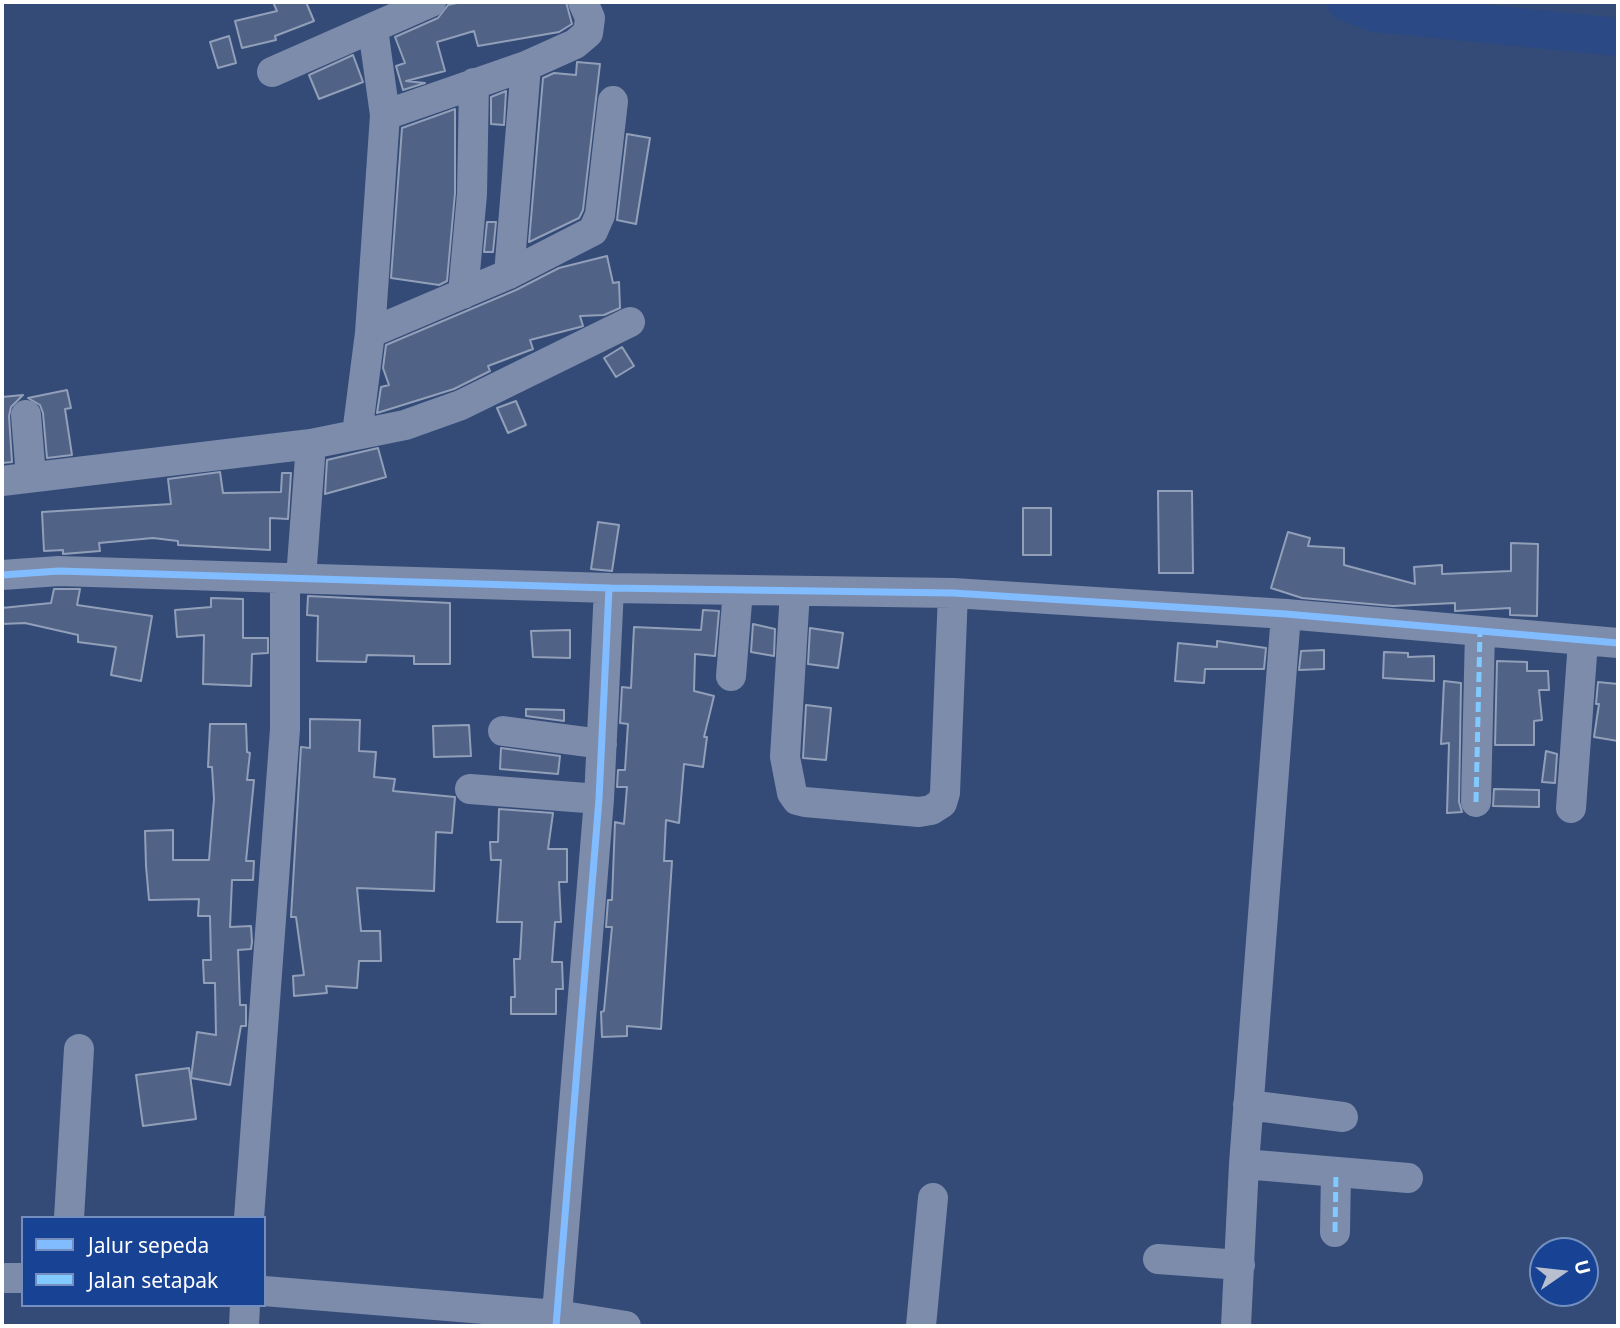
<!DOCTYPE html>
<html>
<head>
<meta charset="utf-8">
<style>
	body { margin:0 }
	#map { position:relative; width:1620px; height:1328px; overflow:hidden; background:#344b78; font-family:"Noto Sans",sans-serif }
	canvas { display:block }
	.frame { position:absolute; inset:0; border:4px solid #fff; pointer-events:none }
	.legend { position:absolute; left:21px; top:1216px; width:245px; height:91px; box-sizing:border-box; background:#184294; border:2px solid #748ebf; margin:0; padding:9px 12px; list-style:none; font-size:21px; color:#fff }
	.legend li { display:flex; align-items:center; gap:14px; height:35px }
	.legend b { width:35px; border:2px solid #748ebf }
	.north { position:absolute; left:1529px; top:1237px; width:70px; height:70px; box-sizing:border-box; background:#184294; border:2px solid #748ebf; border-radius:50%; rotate:76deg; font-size:19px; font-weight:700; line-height:28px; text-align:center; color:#fff }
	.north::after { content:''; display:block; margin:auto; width:24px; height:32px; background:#b8c0d0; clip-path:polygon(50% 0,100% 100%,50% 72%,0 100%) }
</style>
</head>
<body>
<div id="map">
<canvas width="1620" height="1328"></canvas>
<div class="frame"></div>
<ul class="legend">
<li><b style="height:9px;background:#80bcff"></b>Jalur sepeda</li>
<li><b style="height:9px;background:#80caff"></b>Jalan setapak</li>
</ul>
<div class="north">U</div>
</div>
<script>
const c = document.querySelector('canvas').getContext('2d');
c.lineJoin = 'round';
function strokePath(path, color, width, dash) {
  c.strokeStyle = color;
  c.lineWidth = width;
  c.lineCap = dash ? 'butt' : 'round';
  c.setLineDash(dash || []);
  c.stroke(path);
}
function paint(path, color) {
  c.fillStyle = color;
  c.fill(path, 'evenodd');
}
const river = new Path2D(`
	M 1346,2 L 1375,13 L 1618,37`);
const building = new Path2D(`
	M 273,2 L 306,2 L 314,21 L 275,36 L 276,40 L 242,48 L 235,21 L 277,11 Z
	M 461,2 L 566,2 L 572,24 L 559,32 L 478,46 L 474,31 L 437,42 L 445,71 L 406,81 L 425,83 L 403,90 L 396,66 L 405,63 L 395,37 L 438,18 L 448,5 Z
	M 229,36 L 236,63 L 218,68 L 210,42 Z
	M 353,55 L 363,82 L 319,99 L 309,75 Z
	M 577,62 L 600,64 L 583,210 L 579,218 L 529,242 L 543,78 L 554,73 L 576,75 Z
	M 506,91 L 504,125 L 491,124 L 491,97 Z
	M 455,109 L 455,193 L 447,281 L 439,285 L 391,278 L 402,128 Z
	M 627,134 L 650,138 L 636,224 L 617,220 Z
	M 487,222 L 496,222 L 493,252 L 484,252 Z
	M 607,256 L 613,283 L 619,282 L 620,308 L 604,315 L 580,316 L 583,326 L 580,327 L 530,340 L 533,349 L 488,366 L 490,371 L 454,389 L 377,413 L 381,387 L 389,385 L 383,368 L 386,345 L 516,290 L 559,268 Z
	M 622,347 L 634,366 L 616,377 L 604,358 Z
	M 67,390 L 71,408 L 65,409 L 72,455 L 47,458 L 43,413 L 40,405 L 28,398 Z
	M 23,395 L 11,407 L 9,416 L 12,462 L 2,463 L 2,397 Z
	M 516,401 L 526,425 L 508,433 L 497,408 Z
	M 378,448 L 386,477 L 325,494 L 327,460 Z
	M 220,472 L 223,493 L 281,492 L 282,473 L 291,473 L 288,519 L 270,518 L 270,550 L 178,545 L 178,541 L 153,538 L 99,543 L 100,551 L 63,554 L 63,550 L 44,551 L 42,512 L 171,504 L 168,479 Z
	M 1158,491 L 1192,491 L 1193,573 L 1159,573 Z
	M 1023,508 L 1051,508 L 1051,555 L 1023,555 Z
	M 598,522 L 619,525 L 612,571 L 591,569 Z
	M 1288,532 L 1310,538 L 1308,546 L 1344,548 L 1344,565 L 1415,584 L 1414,567 L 1442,565 L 1442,574 L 1511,571 L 1511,543 L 1538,544 L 1537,616 L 1510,615 L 1510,608 L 1455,611 L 1455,603 L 1393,606 L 1302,598 L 1271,588 Z
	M 54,589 L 80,589 L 77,605 L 152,616 L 141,681 L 111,675 L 116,647 L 78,642 L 78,635 L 25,623 L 2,624 L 2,608 L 51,603 Z
	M 308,596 L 450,603 L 450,664 L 414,664 L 414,656 L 367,655 L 366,662 L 317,661 L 318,616 L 307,615 Z
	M 211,598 L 243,599 L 243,638 L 268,638 L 268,653 L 252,654 L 251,686 L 203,684 L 204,635 L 177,637 L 175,610 L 211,607 Z
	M 703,610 L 719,611 L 715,656 L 695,654 L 694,691 L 714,696 L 704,737 L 707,737 L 703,767 L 684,764 L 679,823 L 666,820 L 664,861 L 672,861 L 661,1029 L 627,1026 L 627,1036 L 602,1037 L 601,1012 L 604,1011 L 612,927 L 606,927 L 608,900 L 612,900 L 615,822 L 624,824 L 627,787 L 617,787 L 618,770 L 625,770 L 628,724 L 620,723 L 622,687 L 631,688 L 634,627 L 701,630 Z
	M 753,624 L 775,629 L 774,656 L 751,652 Z
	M 810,628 L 843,633 L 838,668 L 808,664 Z
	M 570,630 L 570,658 L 533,657 L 531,631 Z
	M 1217,641 L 1266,648 L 1264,669 L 1205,669 L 1204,683 L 1175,681 L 1178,643 L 1217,647 Z
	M 1324,650 L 1324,669 L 1299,670 L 1301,651 Z
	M 1384,652 L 1408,653 L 1408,657 L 1434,656 L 1434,681 L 1383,678 Z
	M 1497,661 L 1527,662 L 1527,671 L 1548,671 L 1549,690 L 1539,690 L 1542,720 L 1534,721 L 1534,745 L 1495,745 Z
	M 1444,681 L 1461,683 L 1459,802 L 1462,812 L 1447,813 L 1449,743 L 1441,744 Z
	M 1598,682 L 1618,684 L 1618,741 L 1594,737 L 1599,704 L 1596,704 Z
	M 806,705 L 831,708 L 826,760 L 803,758 Z
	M 526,709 L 564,710 L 564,721 L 526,716 Z
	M 310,719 L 360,720 L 359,751 L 376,752 L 374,777 L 395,779 L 393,791 L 455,797 L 452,833 L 436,832 L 434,891 L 357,888 L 361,931 L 380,931 L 381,961 L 359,961 L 357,988 L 326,986 L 327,993 L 294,996 L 293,976 L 304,975 L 296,917 L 291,917 L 301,747 L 310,748 Z
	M 210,724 L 246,724 L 247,752 L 250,753 L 247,780 L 254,780 L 246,861 L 254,861 L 253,880 L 232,880 L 230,927 L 251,926 L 252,942 L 251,949 L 238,950 L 240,1005 L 246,1005 L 246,1026 L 241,1026 L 230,1085 L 191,1078 L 197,1032 L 216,1035 L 215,983 L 204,983 L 203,960 L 211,960 L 210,916 L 198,916 L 199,899 L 149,900 L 146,866 L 145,831 L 173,830 L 173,860 L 209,860 L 214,799 L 212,767 L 208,767 Z
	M 469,725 L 471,756 L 434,757 L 433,726 Z
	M 501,748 L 560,756 L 558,774 L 500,769 Z
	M 1546,751 L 1557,754 L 1555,783 L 1542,782 Z
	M 1494,789 L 1539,790 L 1539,807 L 1493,806 Z
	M 499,809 L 553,813 L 548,849 L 567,849 L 567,882 L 559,882 L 561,922 L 555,922 L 552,962 L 562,962 L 563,989 L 556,989 L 556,1014 L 511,1014 L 511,997 L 515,997 L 514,959 L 520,959 L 522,922 L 497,922 L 501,860 L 491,860 L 490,842 L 498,842 Z
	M 189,1068 L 196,1119 L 143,1126 L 136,1075 Z`);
const minor = new Path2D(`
	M 272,72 L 431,2
	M 385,115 L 526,66 L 575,44 L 588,33 L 590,18 L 583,2
	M 509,274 L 526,66
	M 463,294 L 472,194 L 474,83
	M 370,333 L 509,274 L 593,231 L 600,215 L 613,101
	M 26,415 L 31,477
	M 357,434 L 370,333 L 385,115 L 373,29
	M 2,481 L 311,444 L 405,425 L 461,405 L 630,322
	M 2,575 L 59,571 L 609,588 L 953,593 L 1286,614 L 1618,643
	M 301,578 L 311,444
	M 795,591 L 785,757 L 792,793 L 797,800 L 805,802 L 919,812 L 931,810 L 942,803 L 945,793 L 953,593
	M 731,676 L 738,590
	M 503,731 L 602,744
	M 470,789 L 599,799
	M 1476,802 L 1480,631
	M 1571,808 L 1583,641
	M 1248,1105 L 1343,1117
	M 1244,1164 L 1408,1178
	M 69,1218 L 79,1049
	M 249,1218 L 285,729 L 285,578
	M 1335,1232 L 1336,1172
	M 1158,1259 L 1240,1265
	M 2,1278 L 23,1278
	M 264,1291 L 557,1315 L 626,1326
	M 244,1326 L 245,1305
	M 556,1326 L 599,799 L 609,588
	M 921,1326 L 933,1198
	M 1236,1326 L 1244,1164 L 1286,614`);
const quiet = new Path2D(`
	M 1476,802 L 1480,631
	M 1335,1232 L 1336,1172`);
const cycleway = new Path2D(`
	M 2,575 L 59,571 L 609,588 L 953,593 L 1286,614 L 1618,643
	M 556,1326 L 599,799 L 609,588`);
strokePath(river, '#2b4985', 38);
paint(building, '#506286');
strokePath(building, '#929fb8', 2);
strokePath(minor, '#7d8cab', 30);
strokePath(quiet, '#80caff', 5, [10, 5]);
strokePath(cycleway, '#80bcff', 7);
</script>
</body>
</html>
